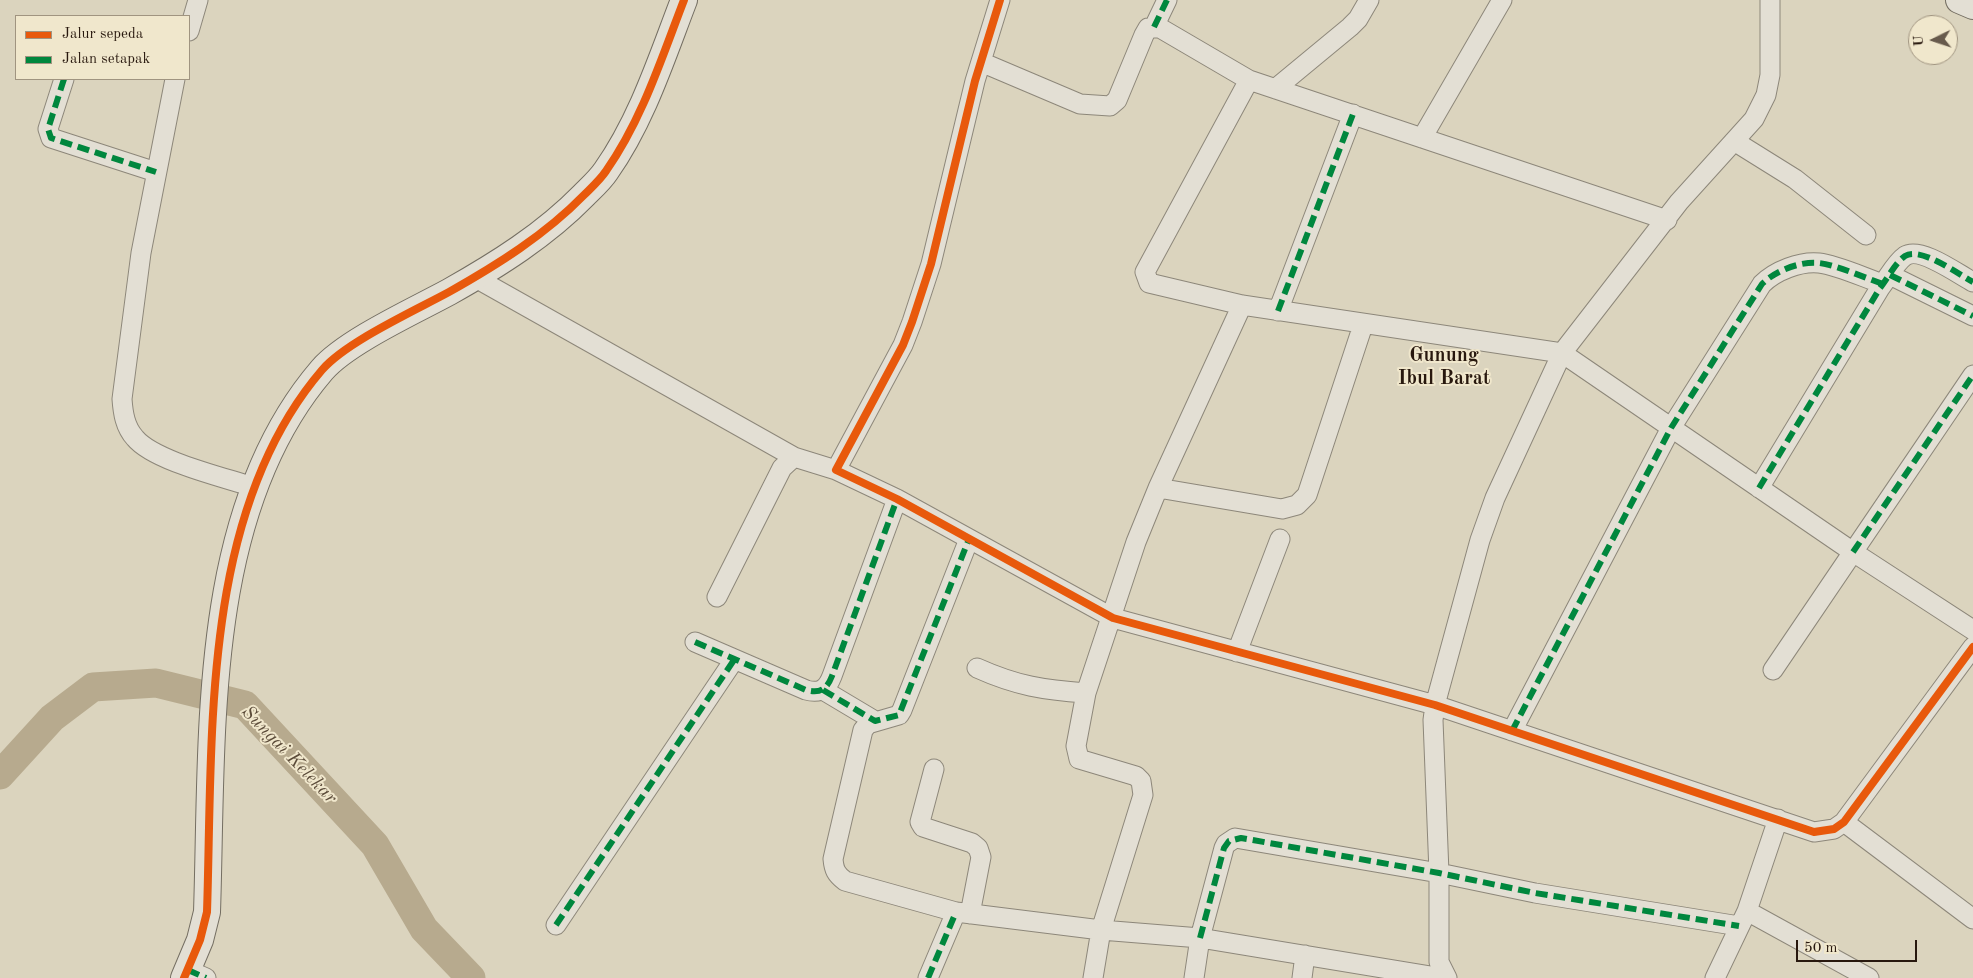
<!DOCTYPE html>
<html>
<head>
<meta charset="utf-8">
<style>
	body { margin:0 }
	#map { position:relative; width:1973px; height:978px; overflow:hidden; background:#dbd4be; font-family:"Old Standard TT",serif }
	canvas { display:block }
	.legend { position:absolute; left:15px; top:15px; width:175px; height:65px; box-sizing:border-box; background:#f0e7cc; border:1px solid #a09480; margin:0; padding:6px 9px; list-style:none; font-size:15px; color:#28180e }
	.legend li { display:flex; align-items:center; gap:10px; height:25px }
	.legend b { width:25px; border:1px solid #a09480 }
	.north { position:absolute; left:1908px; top:15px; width:50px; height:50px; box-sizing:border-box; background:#f0e7cc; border:1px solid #a09480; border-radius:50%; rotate:266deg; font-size:14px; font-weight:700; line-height:20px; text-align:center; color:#28180e }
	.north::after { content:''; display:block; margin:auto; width:18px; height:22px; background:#675a4c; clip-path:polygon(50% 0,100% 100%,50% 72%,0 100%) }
	.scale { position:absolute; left:1796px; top:940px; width:121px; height:22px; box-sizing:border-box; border:2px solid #28180e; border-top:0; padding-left:6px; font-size:15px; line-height:18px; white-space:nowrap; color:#28180e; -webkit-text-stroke:4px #f0e7cc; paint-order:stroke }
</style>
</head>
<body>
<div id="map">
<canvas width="1973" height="978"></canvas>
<ul class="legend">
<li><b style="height:6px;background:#e8590c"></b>Jalur sepeda</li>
<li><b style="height:6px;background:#00873e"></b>Jalan setapak</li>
</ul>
<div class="north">U</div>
<div class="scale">50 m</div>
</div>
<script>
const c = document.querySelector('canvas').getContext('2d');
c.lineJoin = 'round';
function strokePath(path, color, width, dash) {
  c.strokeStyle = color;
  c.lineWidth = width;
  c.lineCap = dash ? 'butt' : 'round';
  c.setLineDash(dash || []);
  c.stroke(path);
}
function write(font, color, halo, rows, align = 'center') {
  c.font = font + ' "Old Standard TT",serif';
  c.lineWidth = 4;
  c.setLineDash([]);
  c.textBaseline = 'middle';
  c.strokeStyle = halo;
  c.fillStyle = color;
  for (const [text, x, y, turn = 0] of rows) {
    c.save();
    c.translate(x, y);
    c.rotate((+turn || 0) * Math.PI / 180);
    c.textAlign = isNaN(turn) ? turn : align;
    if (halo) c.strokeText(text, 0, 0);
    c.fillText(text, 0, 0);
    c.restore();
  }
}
const river = new Path2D(`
	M 0,775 L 52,718 L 93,687 L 156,683 L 245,705 L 375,845 L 424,929 L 471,978`);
const street = new Path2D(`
	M 1000,0 L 975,81 L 931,264 L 912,322 L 903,345 L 836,470 L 897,499 L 1113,618 L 1435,705 L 1814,832 L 1834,829 L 1844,822 L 1973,647
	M 1154,27 L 1167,0
	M 189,31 L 198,0
	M 981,62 L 1080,104 L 1110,106 L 1117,100 L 1144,35 L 1148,28 L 1160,28 L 1249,80 L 1667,220
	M 64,79 L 48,129 L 51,138 L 156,172
	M 175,79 L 141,253 L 122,399 C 123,413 125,427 135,438 C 154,461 223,477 253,487
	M 1249,80 L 1145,272 L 1149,283 L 1242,305 L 1562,353 L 1853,552 L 1973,630
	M 1275,89 L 1350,27 L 1358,19 L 1369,0
	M 1422,138 L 1502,0
	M 1734,141 L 1795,179 L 1866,235
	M 1890,275 L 1973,316
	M 474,277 L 794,457 L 836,470
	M 1278,311 L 1353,114
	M 1158,488 L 1282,509 L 1297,505 L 1307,495 L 1363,325
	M 1759,488 L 1880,288 C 1888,278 1895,263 1905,256 C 1920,246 1958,274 1973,282
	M 969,539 L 902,710 L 899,715 L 868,724 L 863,730 L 833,859 C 834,870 836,874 845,881 L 956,912 L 1101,930 L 1200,938 L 1443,978
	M 717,597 L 782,468 L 794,457
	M 695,642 L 806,690 C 820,694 827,689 832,676 L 897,499
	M 1237,652 L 1280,539
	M 977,668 C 1017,686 1044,690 1086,693
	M 1773,670 L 1973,375
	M 823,690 L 875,721
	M 1512,731 L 1671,428 L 1762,284 C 1775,271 1800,261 1819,263 C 1837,265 1865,278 1883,284
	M 934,769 L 920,822 L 923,827 L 972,843 L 978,848 L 981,857 L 970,914
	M 1844,822 L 1973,919
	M 1747,911 L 1869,978
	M 556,925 L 734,660
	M 188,970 L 206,978
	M 928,978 L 956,912
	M 1093,978 L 1101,930 L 1143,795 L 1141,781 L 1136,776 L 1079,759 L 1076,746 L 1086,693 L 1136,542 L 1158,488 L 1242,305
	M 1194,978 L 1200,938 L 1224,848 L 1226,844 L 1235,838 L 1439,873 L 1535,893 L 1739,926
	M 1302,978 L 1305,955
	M 1447,978 L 1439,962 L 1439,873 L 1433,720 L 1435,705 L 1480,540 L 1495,498 L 1562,353 L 1679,202 L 1754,119 L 1766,95 L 1770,75 L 1770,0
	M 1715,978 L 1747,911 L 1778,819`);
const secondary = new Path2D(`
	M 1959,0 L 1973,6
	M 184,978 L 200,940 L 207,912 C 213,736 200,512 322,370 C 346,342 414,311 449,292 C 497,265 545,235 584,195 C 591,188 600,180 606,171 C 642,120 662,57 684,0`);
const quiet = new Path2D(`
	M 1154,27 L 1167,0
	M 64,79 L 48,129 L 51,138 L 156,172
	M 1890,275 L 1973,316
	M 1278,311 L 1353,114
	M 1759,488 L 1880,288 C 1888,278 1895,263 1905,256 C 1920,246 1958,274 1973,282
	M 1853,552 L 1973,375
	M 695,642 L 806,690 C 820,694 827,689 832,676 L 897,499
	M 823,690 L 875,721 L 899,715 L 969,539
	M 1512,731 L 1671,428 L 1762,284 C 1775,271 1800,261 1819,263 C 1837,265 1865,278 1883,284
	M 556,925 L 734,660
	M 1200,938 L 1224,848 L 1229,841 L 1241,838 L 1439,873 L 1535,893 L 1739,926
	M 188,970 L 206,978
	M 928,978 L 956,912`);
const cycleway = new Path2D(`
	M 1000,0 L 975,81 L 931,264 L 912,322 L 903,345 L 836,470 L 897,499 L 1113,618 L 1435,705 L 1814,832 L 1834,829 L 1844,822 L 1973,647
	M 184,978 L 200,940 L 207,912 C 213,736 200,512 322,370 C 346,342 414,311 449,292 C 497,265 545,235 584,195 C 591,188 600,180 606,171 C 642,120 662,57 684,0`);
const waterNames = [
	["Sungai Kelekar",289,755,46]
];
const quarterNames = [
	["Gunung",1444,356],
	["Ibul Barat",1444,379]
];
strokePath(river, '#b7aa8e', 29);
strokePath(street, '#8d877a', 21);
strokePath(secondary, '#746e62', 28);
strokePath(street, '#e3dfd4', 19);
strokePath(secondary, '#e3dfd4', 26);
strokePath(quiet, '#00873e', 6, [12, 6]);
strokePath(cycleway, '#e8590c', 8);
write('italic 19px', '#5b4b39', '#f0e7cc', waterNames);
write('bold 20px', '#28180e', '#f0e7cc', quarterNames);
</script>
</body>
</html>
